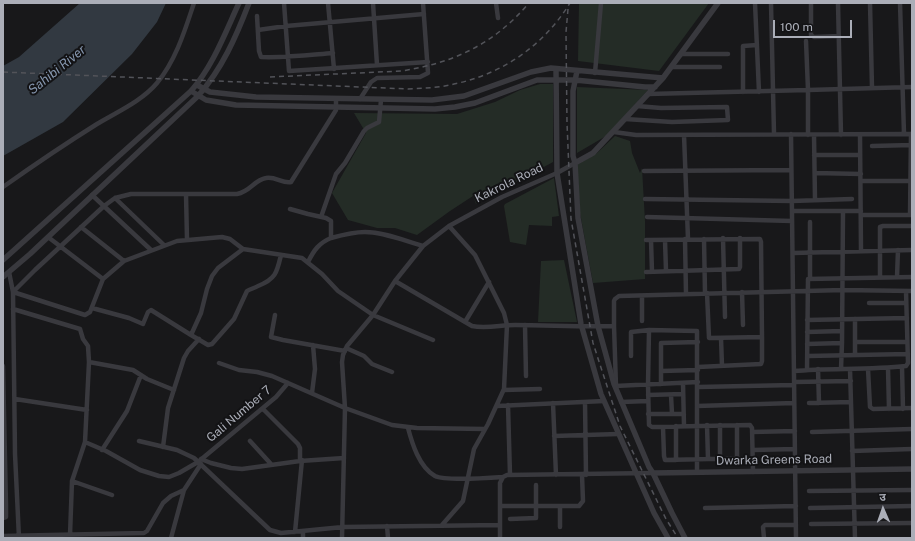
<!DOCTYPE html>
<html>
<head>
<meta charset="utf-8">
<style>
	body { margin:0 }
	#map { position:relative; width:915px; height:541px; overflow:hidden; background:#18181a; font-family:"Public Sans","Noto Sans Devanagari",sans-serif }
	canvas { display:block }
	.frame { position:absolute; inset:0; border:4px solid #abaeb8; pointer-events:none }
	.north { position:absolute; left:863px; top:489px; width:40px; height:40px; -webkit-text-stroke:3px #131315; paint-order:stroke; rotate:358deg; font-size:11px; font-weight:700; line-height:16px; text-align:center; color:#abaeb8 }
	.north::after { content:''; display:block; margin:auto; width:14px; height:18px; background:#abaeb8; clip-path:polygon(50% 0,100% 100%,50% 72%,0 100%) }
	.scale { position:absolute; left:773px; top:20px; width:79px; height:18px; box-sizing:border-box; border:2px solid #abaeb8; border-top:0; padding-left:5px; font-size:12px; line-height:14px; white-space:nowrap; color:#abaeb8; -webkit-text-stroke:3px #131315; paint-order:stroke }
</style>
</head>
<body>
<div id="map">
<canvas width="915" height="541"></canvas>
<div class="frame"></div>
<div class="north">उ</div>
<div class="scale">100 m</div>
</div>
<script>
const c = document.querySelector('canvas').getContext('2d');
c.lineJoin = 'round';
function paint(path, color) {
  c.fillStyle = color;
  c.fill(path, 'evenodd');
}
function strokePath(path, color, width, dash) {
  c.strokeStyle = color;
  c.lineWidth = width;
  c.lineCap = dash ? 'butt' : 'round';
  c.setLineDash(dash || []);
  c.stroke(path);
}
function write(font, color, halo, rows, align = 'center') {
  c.font = font + ' "Public Sans",sans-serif';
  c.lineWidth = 4;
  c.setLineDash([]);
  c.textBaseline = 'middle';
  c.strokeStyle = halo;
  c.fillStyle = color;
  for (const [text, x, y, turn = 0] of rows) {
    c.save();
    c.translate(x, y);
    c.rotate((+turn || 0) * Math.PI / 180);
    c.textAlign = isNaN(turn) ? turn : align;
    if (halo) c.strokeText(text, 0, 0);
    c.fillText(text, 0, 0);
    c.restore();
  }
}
const green = new Path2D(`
	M 579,3 L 709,3 L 659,71 L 578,61 Z
	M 540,84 L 553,84 L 553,162 L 476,204 L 473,196 L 450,211 L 417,235 L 395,228 L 377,228 L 348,220 L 332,193 L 366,133 L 354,113 L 457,114 L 495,102 L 520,90 Z
	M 577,87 L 648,90 L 606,136 L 577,153 Z
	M 615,136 L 630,141 L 632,153 L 640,173 L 642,168 L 645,221 L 645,279 L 593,283 L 580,213 L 577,165 L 597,153 Z
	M 554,178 L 559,216 L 552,217 L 552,226 L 529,225 L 526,245 L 510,242 L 504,206 L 505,204 Z
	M 564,260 L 577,322 L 538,322 L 541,261 Z`);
const water = new Path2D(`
	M 80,3 L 166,3 L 157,22 L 132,54 L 63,122 L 3,156 L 3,66 L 19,57 Z`);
const minor = new Path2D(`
	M 284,3 L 289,71 L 428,62
	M 328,3 L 334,69
	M 373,3 L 377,65
	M 496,3 L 498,18
	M 755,3 L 759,92
	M 771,3 L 774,134
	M 811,3 L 811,35 L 814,37 L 839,36
	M 838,3 L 841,135
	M 870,3 L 872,88
	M 900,3 L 904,134
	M 257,16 L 259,51 L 261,57 C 286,58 309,55 333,53
	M 258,30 L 286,26 L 424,14
	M 806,41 L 808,90 L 912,87
	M 682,54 L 728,54
	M 671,67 L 720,67
	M 595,73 L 601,3
	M 743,92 L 743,46 L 757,45
	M 648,94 L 808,90 L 808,135
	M 360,99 L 371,82 L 377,78 L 420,77 L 428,73 L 423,3
	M 625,119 L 672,122 L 728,120 L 727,107 L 661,108 L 637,106
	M 614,132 L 636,135 L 912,134
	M 791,134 L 796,538
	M 684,135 L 688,239
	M 814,135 L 815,200
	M 860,135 L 861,251
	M 872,146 L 912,145
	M 814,155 L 860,155
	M 644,171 L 791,170
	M 815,173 L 861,174
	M 861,181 L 912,181
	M 3,187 C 34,165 65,144 97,124 C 117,112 142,101 157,83 C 176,60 185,30 194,3
	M 186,194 L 187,240
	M 92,195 L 151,250
	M 115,198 L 164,245
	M 645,199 L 792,201 L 852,199
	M 290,209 L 308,214 L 326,218 L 331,221 L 331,238 C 319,243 314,250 308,262
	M 792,211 L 861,211
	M 861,215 L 912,215
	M 910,215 L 911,134
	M 321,217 L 336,174 L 345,163 L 364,131 L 367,128 L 379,122 L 381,100
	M 647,217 L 792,221
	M 810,222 L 810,278
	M 81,227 L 124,261
	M 48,237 L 103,279
	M 331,238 C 342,235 353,232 365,232 C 384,232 405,241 423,246
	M 723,238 L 725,317
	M 685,239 L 686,294
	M 704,239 L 705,293
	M 646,240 L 760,239 L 761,242 L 762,337 L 709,338 L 707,293
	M 651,240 L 652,272
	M 665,240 L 666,271
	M 243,249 L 218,268 L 212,276 L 207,289 L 201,313 L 191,335 L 208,345 L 212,344 L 234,319 L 247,291 C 250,289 255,288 258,286 C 276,279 277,272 281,255
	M 793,253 L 912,250
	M 9,272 L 13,292 L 85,315 L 90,312 L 103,279 L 124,261 L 177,241 L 222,237 L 230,239 L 243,249 L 302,258 L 322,274 L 338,291 L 373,315 L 433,340
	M 646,272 L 739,269 L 740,267 L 740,238
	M 880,277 L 880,227 L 883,226 L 912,226
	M 897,277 L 898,250
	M 395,281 L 472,326 C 486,329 501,325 515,325 C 548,325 581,327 614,326 L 614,301 L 615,299 L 619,296 L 843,290 L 912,291
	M 742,292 L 743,325
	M 642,296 L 642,321
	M 869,303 L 906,303
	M 92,308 L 129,318 L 143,324 L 148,312 L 151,310 L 191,335
	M 13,309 L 80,329 L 83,339 L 88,346 L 89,362
	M 275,315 L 271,337 L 283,340 L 345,351
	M 807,320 L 907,318
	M 465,322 L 489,282
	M 525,325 L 526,376
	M 614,326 L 616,386
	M 649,330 L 648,385 L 649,425 L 652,427 L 750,425 L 752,428 L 753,472
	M 807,332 L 842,331
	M 721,338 L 722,366
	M 855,342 L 907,342
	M 807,344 L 842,343
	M 346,348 L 364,356 L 372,364 L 392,372
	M 855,355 L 855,319
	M 631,356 L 631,332 L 649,330 L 697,331 L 697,472
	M 808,356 L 908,354
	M 219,363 L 239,370 L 257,372 L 272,376 L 345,408 L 392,425 L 417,428 L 485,429
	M 3,366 L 6,505 L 6,517 L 3,518
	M 698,367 L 761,364 L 762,361 L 762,337
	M 902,367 L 903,409
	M 888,368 L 889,409
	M 818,369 L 819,403
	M 841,369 L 842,343 L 843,211
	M 850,369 L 855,538
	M 868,369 L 870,407 L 873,409 L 912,408
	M 807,370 L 808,279 L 912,277
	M 661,371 L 698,370
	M 794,371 C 831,368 868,370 906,366 L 908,363 L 906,291
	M 794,382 L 851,381
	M 683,383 L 684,426
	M 661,384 L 661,343 L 698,342
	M 615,386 L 698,382
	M 698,387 L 794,385
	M 504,390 L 540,389
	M 312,393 L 315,369 L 313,345
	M 648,395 L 683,394
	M 671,395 L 672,414
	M 15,399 L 87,410
	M 585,402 L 586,475
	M 621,402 L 648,401
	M 553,403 L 556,475
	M 809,403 L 851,402
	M 508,405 L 510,475
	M 497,406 L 604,401
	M 697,406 L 794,403
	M 263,409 L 298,444 L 300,448 L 300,461
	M 648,414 L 684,414
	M 707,425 L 708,459
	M 720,425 L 720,459
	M 676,426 L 676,460
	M 663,427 L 664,456 L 665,460 L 753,458
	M 408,428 C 412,443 419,467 435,476 C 445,481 489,478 503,477
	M 752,432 L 795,431
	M 812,432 L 912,429
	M 554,436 L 618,434
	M 139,441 L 177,450 L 194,458 L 270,530 L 281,533 L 343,527 L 500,525
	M 250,441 L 271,464
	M 85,442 L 89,362 L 133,370 L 147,379 L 174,390
	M 163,447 L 168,408 L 184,358 L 188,351 L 199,339
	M 102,450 L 127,411 L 141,375
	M 753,450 L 795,449
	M 852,451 L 912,449
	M 201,459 L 211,463 L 231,468 L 242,469 L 300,461 L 344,458
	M 737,459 L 737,425
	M 72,481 L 112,495
	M 809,491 L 912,490
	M 500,506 L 579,506 L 583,501 L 582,475
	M 560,506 L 560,527
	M 705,508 L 796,506
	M 810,508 L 912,506
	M 510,519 L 536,518 L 536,485
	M 811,524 L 912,523
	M 442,525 L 463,501 L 474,449 L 488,424 L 504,389 L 507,325 L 504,313 L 475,255 L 449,226
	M 387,526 L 388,538
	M 303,531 L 303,538
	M 295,532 L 302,460
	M 70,535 L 72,481 L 85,442 L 106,451 L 140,470 L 159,476 L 169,477 L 179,473 L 198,462 L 276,397 L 288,383
	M 3,536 L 144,533 L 147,531 L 163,503 L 171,496 L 184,490 L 201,464
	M 19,538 L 15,454 L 13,292 L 35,270 L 104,206 L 115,198 L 131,194 L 237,194 C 251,191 254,180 266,178 C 275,176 283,184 291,182 L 336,110 L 336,99
	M 171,538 L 184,490
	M 342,538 L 345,408 L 342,362 L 343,355 L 347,346 L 373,315 L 395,281 L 423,246 L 449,226 L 502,197 L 557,173 L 575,163
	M 500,538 L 500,483 L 503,477 L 507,475 L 653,473
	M 764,538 L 763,527 L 765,525 L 796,525`);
const tertiary = new Path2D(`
	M 556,69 L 557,173 L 581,324 L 601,394 L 654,513 L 668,538
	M 577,71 L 573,91 L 573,156 L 575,163 L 578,218 L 598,326 L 614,384 L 649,467 L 653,473 L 672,513 L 685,538
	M 197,85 L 210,92 L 256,97 L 432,100 L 464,96 L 531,72 L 551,68 L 663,78
	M 191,91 L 206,100 L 236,105 L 435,109 L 455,107 L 475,103 L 537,80 L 575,80 L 645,87 L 655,87
	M 575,163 L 593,153 L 663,78 L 718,3
	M 3,260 L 191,91 C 213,66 225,33 239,3
	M 3,277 L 30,254 L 198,96 C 222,69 236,37 249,3
	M 653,473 L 912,469`);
const rail = new Path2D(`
	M 568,9 L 566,32 L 567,123 L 571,219 L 593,343 L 620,426 L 666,519 L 678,538
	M 3,72 L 408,89 C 424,88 439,88 454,84 C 503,74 544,45 570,3
	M 270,77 L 401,71 C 454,63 494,44 529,3`);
const streetNames = [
	["Kakrola Road",509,183,-26],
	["Gali Number 7",239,414,-40],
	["Dwarka Greens Road",774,460,-1]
];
const waterNames = [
	["Sahibi River",57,70,-39]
];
paint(green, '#242c26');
paint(water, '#323941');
strokePath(minor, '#39393e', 4.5);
strokePath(tertiary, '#39393e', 5.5);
strokePath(rail, '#525359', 1.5, [5, 4]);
write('12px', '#abaeb8', '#131315', streetNames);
write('italic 13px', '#8697af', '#131315', waterNames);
</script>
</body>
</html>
